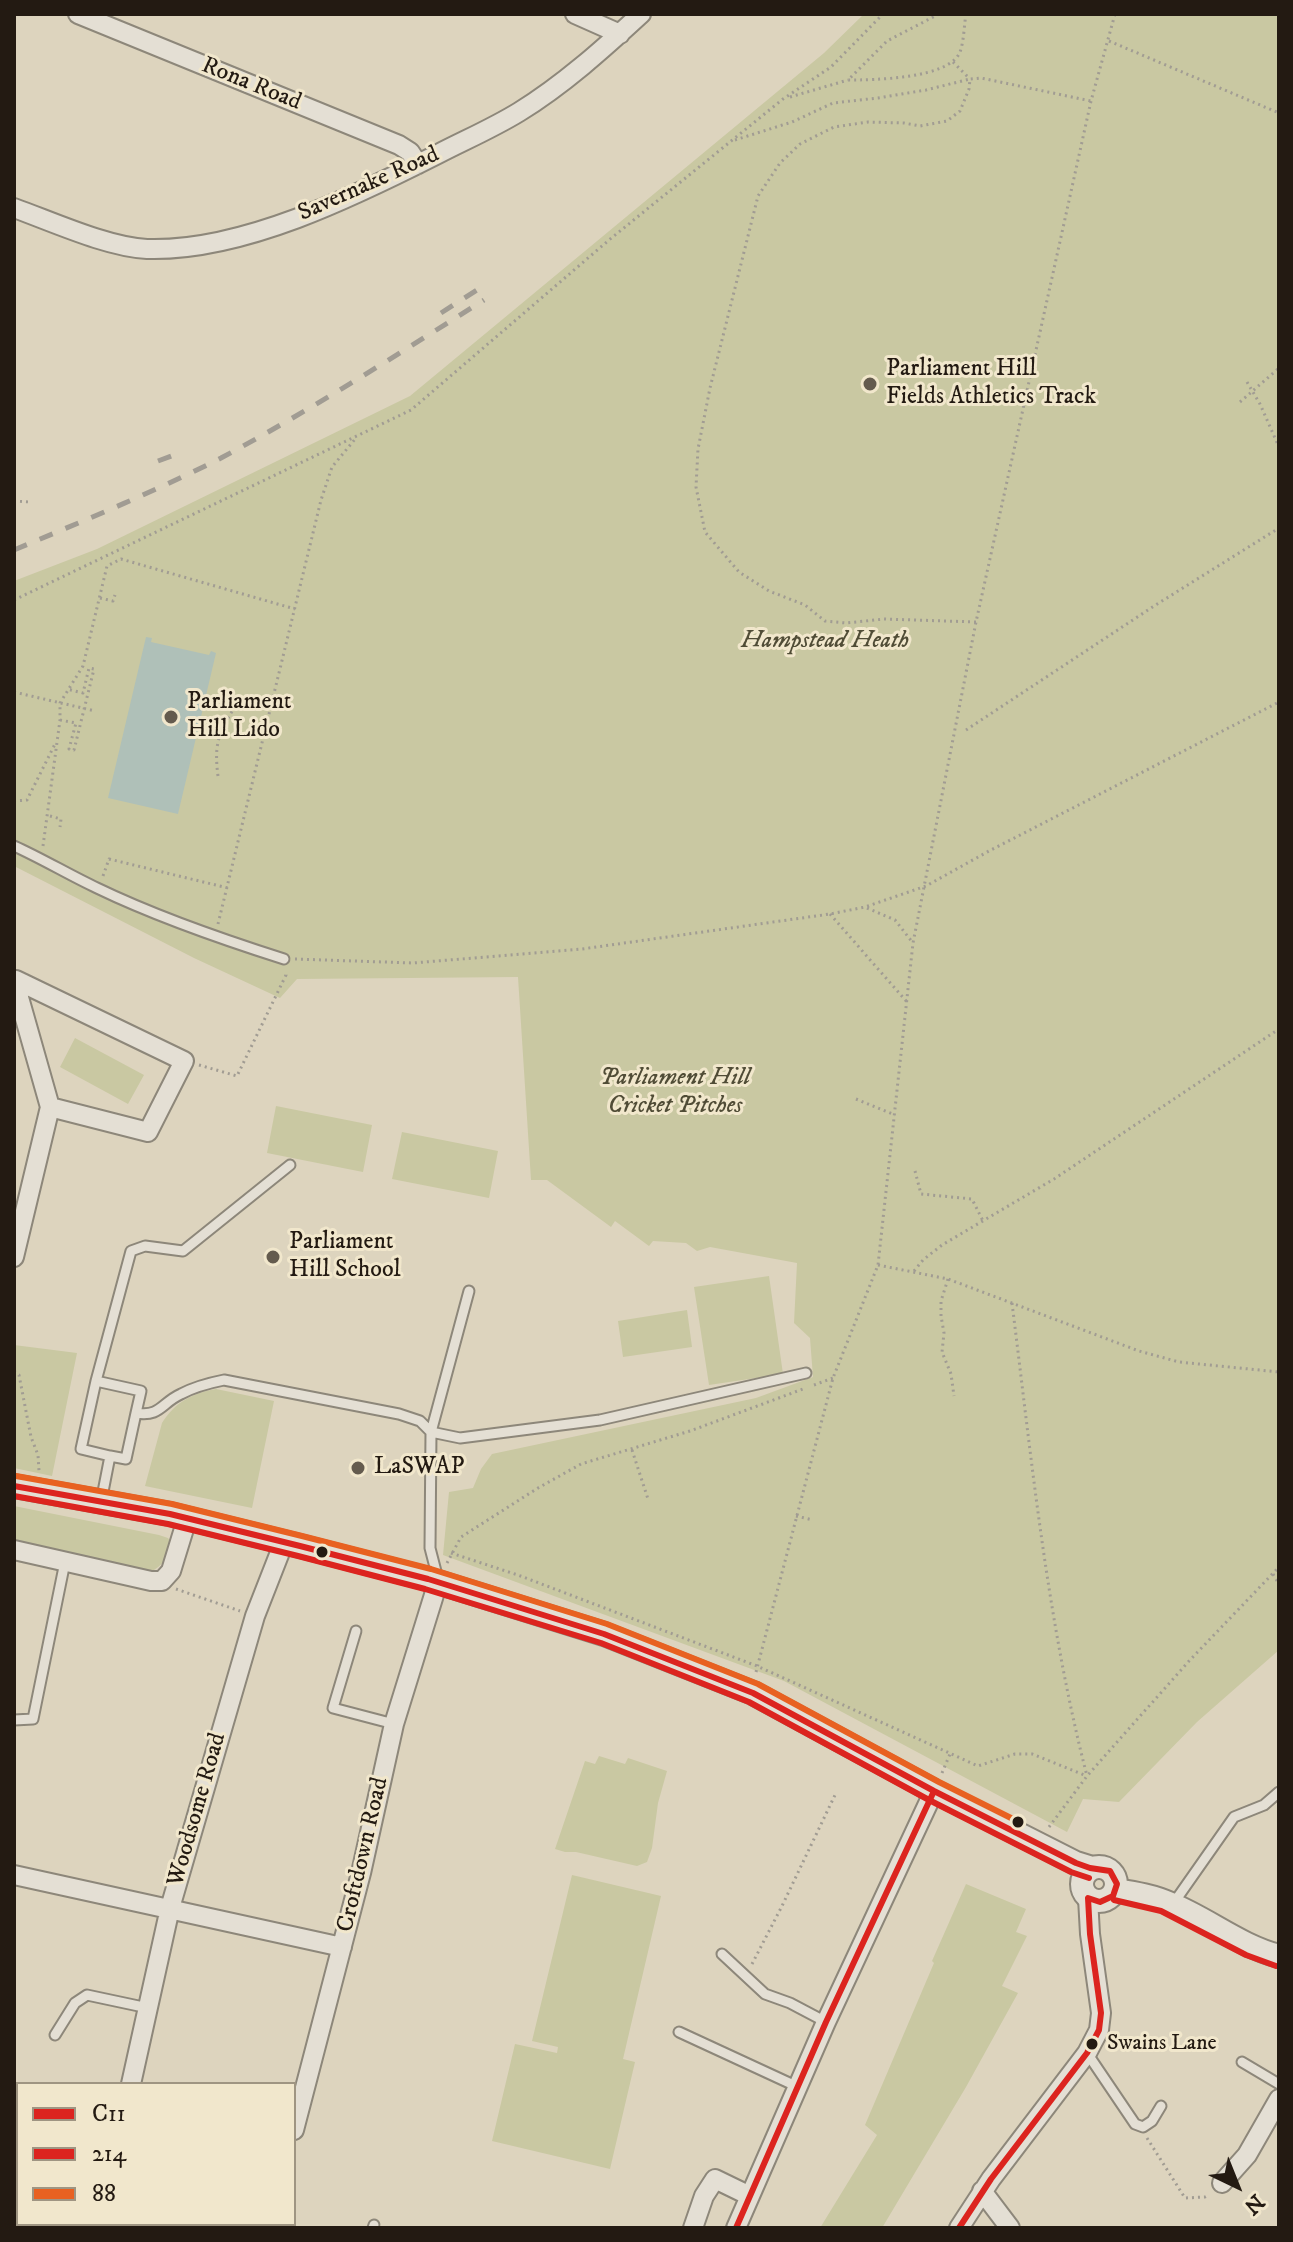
<!DOCTYPE html>
<html>
<head>
<meta charset="utf-8">
<style>
	body { margin:0 }
	#map { position:relative; width:1293px; height:2242px; overflow:hidden; background:#ddd4be; font-family:"IM FELL DW Pica",serif }
	canvas { display:block }
	.frame { position:absolute; inset:0; border:16px solid #231a12; pointer-events:none }
	.legend { position:absolute; left:16px; top:2082px; width:280px; height:144px; box-sizing:border-box; background:#f1e7cc; border:2px solid #9f9582; margin:0; padding:10px 14px; list-style:none; font-size:24px; color:#231a12 }
	.legend li { display:flex; align-items:center; gap:16px; height:40px }
	.legend b { width:40px; border:2px solid #9f9582 }
	.north { position:absolute; left:1197px; top:2146px; width:80px; height:80px; -webkit-text-stroke:6px #f1e7cc; paint-order:stroke; rotate:137deg; font-size:22px; font-weight:700; line-height:32px; text-align:center; color:#231a12 }
	.north::after { content:''; display:block; margin:auto; width:28px; height:36px; background:#231a12; clip-path:polygon(50% 0,100% 100%,50% 72%,0 100%) }
</style>
</head>
<body>
<div id="map">
<canvas width="1293" height="2242"></canvas>
<div class="frame"></div>
<ul class="legend">
<li><b style="height:10px;background:#dc241f"></b>C11</li>
<li><b style="height:10px;background:#dc241f"></b>214</li>
<li><b style="height:10px;background:#e86121"></b>88</li>
</ul>
<div class="north">N</div>
</div>
<script>
const c = document.querySelector('canvas').getContext('2d');
c.lineJoin = 'round';
function paint(path, color) {
  c.fillStyle = color;
  c.fill(path, 'evenodd');
}
function strokePath(path, color, width, dash) {
  c.strokeStyle = color;
  c.lineWidth = width;
  c.lineCap = dash ? 'butt' : 'round';
  c.setLineDash(dash || []);
  c.stroke(path);
}
function write(font, color, halo, rows, align = 'center') {
  c.font = font + ' "IM FELL DW Pica",serif';
  c.lineWidth = 6;
  c.setLineDash([]);
  c.textBaseline = 'middle';
  c.strokeStyle = halo;
  c.fillStyle = color;
  for (const [text, x, y, turn = 0] of rows) {
    c.save();
    c.translate(x, y);
    c.rotate((+turn || 0) * Math.PI / 180);
    c.textAlign = isNaN(turn) ? turn : align;
    if (halo) c.strokeText(text, 0, 0);
    c.fillText(text, 0, 0);
    c.restore();
  }
}
const green = new Path2D(`
	M 864,14 L 1279,14 L 1279,1650 L 1197,1722 L 1119,1802 L 1083,1799 L 1067,1832 L 784,1681 L 443,1555 L 449,1492 L 473,1488 L 481,1469 L 492,1454 L 756,1398 L 813,1377 L 810,1338 L 794,1323 L 797,1263 L 710,1247 L 697,1251 L 686,1243 L 653,1241 L 649,1246 L 615,1221 L 611,1227 L 547,1180 L 531,1180 L 518,977 L 297,979 L 280,998 L 194,958 L 14,866 L 14,581 L 97,549 L 410,396 L 824,53 Z
	M 75,1038 L 144,1075 L 128,1104 L 60,1067 Z
	M 276,1106 L 372,1125 L 363,1172 L 267,1153 Z
	M 402,1132 L 498,1151 L 489,1198 L 392,1179 Z
	M 769,1276 L 783,1374 L 709,1385 L 694,1287 Z
	M 687,1310 L 692,1347 L 623,1357 L 618,1321 Z
	M 14,1345 L 77,1353 L 52,1476 L 14,1468 Z
	M 216,1389 L 274,1401 L 252,1508 L 145,1486 L 162,1423 C 175,1402 193,1393 216,1389 Z
	M 14,1506 L 159,1535 L 168,1538 L 171,1542 C 165,1560 164,1567 145,1574 L 14,1543 Z
	M 599,1756 L 625,1764 L 628,1758 L 667,1771 L 658,1803 L 652,1848 L 647,1862 L 637,1866 L 576,1852 L 565,1852 L 555,1849 L 585,1761 L 595,1764 Z
	M 572,1875 L 661,1896 L 623,2059 L 635,2062 L 610,2169 L 492,2141 L 515,2044 L 557,2053 L 558,2047 L 532,2041 Z
	M 966,1884 L 1026,1909 L 1016,1932 L 1027,1936 L 1002,1986 L 1018,1993 L 966,2087 L 882,2228 L 820,2228 L 877,2135 L 865,2125 L 934,1963 L 932,1961 Z`);
const water = new Path2D(`
	M 146,637 L 152,638 L 151,642 L 209,655 L 211,651 L 216,653 L 178,814 L 108,798 Z`);
const path = new Path2D(`
	M 939,14 L 887,41 L 848,80 C 873,80 949,79 960,52 C 964,41 964,26 966,14
	M 1109,41 L 1279,113
	M 953,62 L 970,79
	M 790,97 L 848,80
	M 735,140 L 792,122 L 833,103 L 878,98 L 926,90 L 970,79
	M 1247,382 L 1260,404 L 1279,447
	M 1240,402 L 1279,368
	M 14,501 L 30,502
	M 100,598 L 113,601 L 115,595
	M 14,600 L 411,410 L 609,240 L 783,99 L 831,67 L 883,14
	M 976,622 L 884,619 L 846,623 L 825,621 L 805,605 L 769,591 L 739,572 L 705,532 L 696,487 L 698,449 L 710,388 L 758,196 L 780,163 L 800,144 L 834,127 L 868,122 L 904,123 L 920,126 L 947,121 L 960,111 L 969,89 L 970,79 L 981,78 L 1091,101
	M 14,692 L 95,711
	M 60,720 L 76,723 L 69,749 L 74,750 L 94,669 L 89,668 L 83,693 L 67,689
	M 966,730 L 1154,606 L 1279,528
	M 218,776 C 214,746 218,732 235,707
	M 14,801 L 27,800 L 55,744
	M 50,816 L 61,819 L 60,827
	M 43,846 L 60,720 L 60,703 L 83,666 L 107,566 L 121,559 L 295,609
	M 103,876 L 109,859 L 228,888
	M 867,908 L 895,920 L 913,943
	M 830,914 L 907,1002
	M 218,924 L 321,500 L 332,467 L 356,438
	M 295,959 L 413,963 L 582,949 L 830,914 L 865,907 L 926,886 L 989,851 L 1279,702
	M 199,1065 L 237,1076 L 286,975 L 285,971
	M 856,1099 L 895,1115
	M 915,1171 L 921,1194 L 972,1199 L 983,1221
	M 878,1265 L 948,1279 L 1139,1351 L 1179,1362 L 1279,1372
	M 914,1271 L 923,1260 L 942,1245 L 1054,1179 L 1279,1029
	M 948,1279 L 941,1301 L 941,1316 L 944,1333 L 942,1352 L 951,1374 L 954,1396
	M 1012,1303 C 1032,1462 1047,1621 1087,1776
	M 14,1371 L 19,1375 L 31,1437 L 38,1455 L 39,1471
	M 814,1385 L 833,1378
	M 632,1450 L 648,1499
	M 796,1516 L 813,1520
	M 451,1553 L 518,1575 L 757,1666 L 978,1766 L 1015,1754 L 1032,1754 L 1087,1776
	M 447,1563 L 461,1537 L 538,1488 L 581,1464 L 690,1431 L 803,1389
	M 1273,1574 L 1279,1584
	M 176,1589 L 240,1611
	M 756,1672 L 833,1378 L 878,1265 L 913,943 L 976,622 L 1091,101 L 1115,14
	M 942,1773 L 950,1754
	M 1049,1827 L 1087,1776 L 1189,1661 L 1279,1567
	M 752,1964 L 782,1906 L 835,1795
	M 1147,2138 L 1185,2198 L 1205,2197 L 1209,2195`);
const service = new Path2D(`
	M 14,846 C 43,859 69,875 97,888 C 157,917 221,939 284,959
	M 469,1291 L 431,1432 L 460,1438 L 600,1420 L 806,1373
	M 96,1381 L 141,1391 L 136,1413
	M 110,1456 L 126,1459 L 136,1413 C 161,1417 161,1403 181,1394 C 194,1387 209,1383 224,1380 L 399,1414 L 420,1421 L 431,1432 L 430,1548 L 438,1579
	M 101,1502 L 110,1456 L 81,1449 L 96,1381 L 131,1251 L 145,1246 L 183,1251 L 290,1165
	M 356,1631 L 333,1708 L 394,1724
	M 14,1720 L 33,1719 L 65,1562
	M 1173,1904 L 1234,1817 L 1264,1805 L 1279,1792
	M 722,1954 L 765,1994 L 790,2003 L 826,2022
	M 679,2032 L 798,2087
	M 55,2035 L 75,2003 L 87,1995 L 148,2008
	M 1087,2053 L 1135,2124 L 1143,2127 L 1152,2121 L 1161,2106
	M 1242,2062 L 1279,2084
	M 373,2228 L 374,2225`);
const minor = new Path2D(`
	M 78,14 L 399,145 L 410,152 L 418,164
	M 575,14 L 620,34
	M 14,208 C 53,222 107,247 147,249 C 242,252 355,196 438,154 C 465,140 493,128 519,112 C 563,85 603,49 641,14
	M 14,980 L 50,1107 L 14,1257
	M 16,980 L 184,1061 L 148,1132 L 50,1107
	M 14,1550 L 151,1581 L 162,1581 L 171,1571 L 187,1519
	M 14,1875 L 342,1947
	M 131,2084 L 170,1908 L 255,1616 L 284,1542
	M 294,2130 L 361,1873 L 394,1724 L 438,1582
	M 1222,2183 L 1247,2155 L 1279,2099
	M 982,2191 L 1010,2228
	M 100,2228 L 101,2224
	M 269,2228 L 270,2224
	M 693,2228 L 704,2196 L 715,2179 L 750,2196
	M 736,2228 L 826,2022 L 934,1791
	M 959,2228 L 991,2179 L 1087,2053 L 1099,2030 L 1101,2013 L 1090,1934 L 1088,1898`);
const tertiary = new Path2D(`
	M 14,1486 L 170,1514 L 300,1546 L 428,1579 L 604,1634 L 753,1693 L 934,1791 L 1076,1863 L 1092,1868
	M1082 1884a17 17 0 1 1 34 0a17 17 0 1 1-34 0Z
	M 1116,1890 C 1135,1893 1154,1896 1171,1904 C 1208,1919 1240,1946 1279,1956`);
const rail = new Path2D(`
	M 441,313 L 477,290
	M 158,461 L 182,452
	M 14,550 C 83,521 154,492 221,458 C 311,410 398,354 484,300`);
const bus1 = new Path2D(`
	M 14,1486 L 170,1514 L 300,1546 L 428,1579 L 604,1634 L 753,1693 L 934,1791 L 1076,1863 L 1090,1868 L 1110,1871 L 1117,1884 L 1113,1896 L 1100,1902 L 1088,1898 L 1090,1934 L 1101,2013 L 1099,2030 L 1087,2053 L 991,2179 L 959,2228
	M 736,2228 L 826,2022 L 934,1791`);
const bus2 = new Path2D(`
	M 14,1496 L 168,1524 L 298,1556 L 425,1589 L 601,1643 L 749,1702 L 929,1800 L 1071,1872 L 1089,1878
	M 1114,1900 L 1161,1911 L 1246,1955 L 1276,1966`);
const bus3 = new Path2D(`
	M 16,1476 L 172,1504 L 302,1536 L 431,1569 L 607,1624 L 758,1684 L 939,1782 L 1019,1822`);
const markers = [
	[870,384,8,"#645b4e"],
	[171,717,8,"#645b4e"],
	[273,1257,8,"#645b4e"],
	[358,1468,8,"#645b4e"],
	[322,1552,7,"#231a12"],
	[1018,1822,7,"#231a12"],
	[1092,2044,7,"#231a12"]
];
const busNames = [
	["Swains Lane",1107,2044]
];
const streetNames = [
	["Rona Road",251,85,22],
	["Savernake Road",369,185,-24],
	["Woodsome Road",198,1810,-74],
	["Croftdown Road",364,1855,-77]
];
const poiNames = [
	["Parliament Hill",886,370],
	["Fields Athletics Track",886,398],
	["Parliament",187,703],
	["Hill Lido",187,731],
	["Parliament",289,1243],
	["Hill School",289,1271],
	["LaSWAP",374,1468]
];
const parkNames = [
	["Hampstead Heath",825,642],
	["Parliament Hill",675,1079],
	["Cricket Pitches",675,1107]
];
paint(green, '#c9c8a2');
paint(water, '#afc0b8');
strokePath(service, '#8d877a', 13);
strokePath(minor, '#8d877a', 22);
strokePath(tertiary, '#8d877a', 26);
strokePath(path, '#a19c93', 3, [2, 4]);
strokePath(service, '#e4dfd4', 9);
strokePath(minor, '#e4dfd4', 18);
strokePath(tertiary, '#e4dfd4', 22);
strokePath(rail, '#a19c93', 5, [14, 14]);
strokePath(bus1, '#dc241f', 6);
strokePath(bus2, '#dc241f', 6);
strokePath(bus3, '#e86121', 6);
for (const [x, y, r, color] of markers) {
  const dot = new Path2D();
  dot.arc(x, y, r, 0, 2 * Math.PI);
  c.fillStyle = color;
  c.fill(dot);
  strokePath(dot, '#f1e7cc', 3);
}
write('22px', '#231a12', '#f1e7cc', busNames, 'left');
write('24px', '#231a12', '#f1e7cc', streetNames);
write('24px', '#231a12', '#f1e7cc', poiNames, 'left');
write('italic 24px', '#504c36', '#f1e7cc', parkNames);
</script>
</body>
</html>
